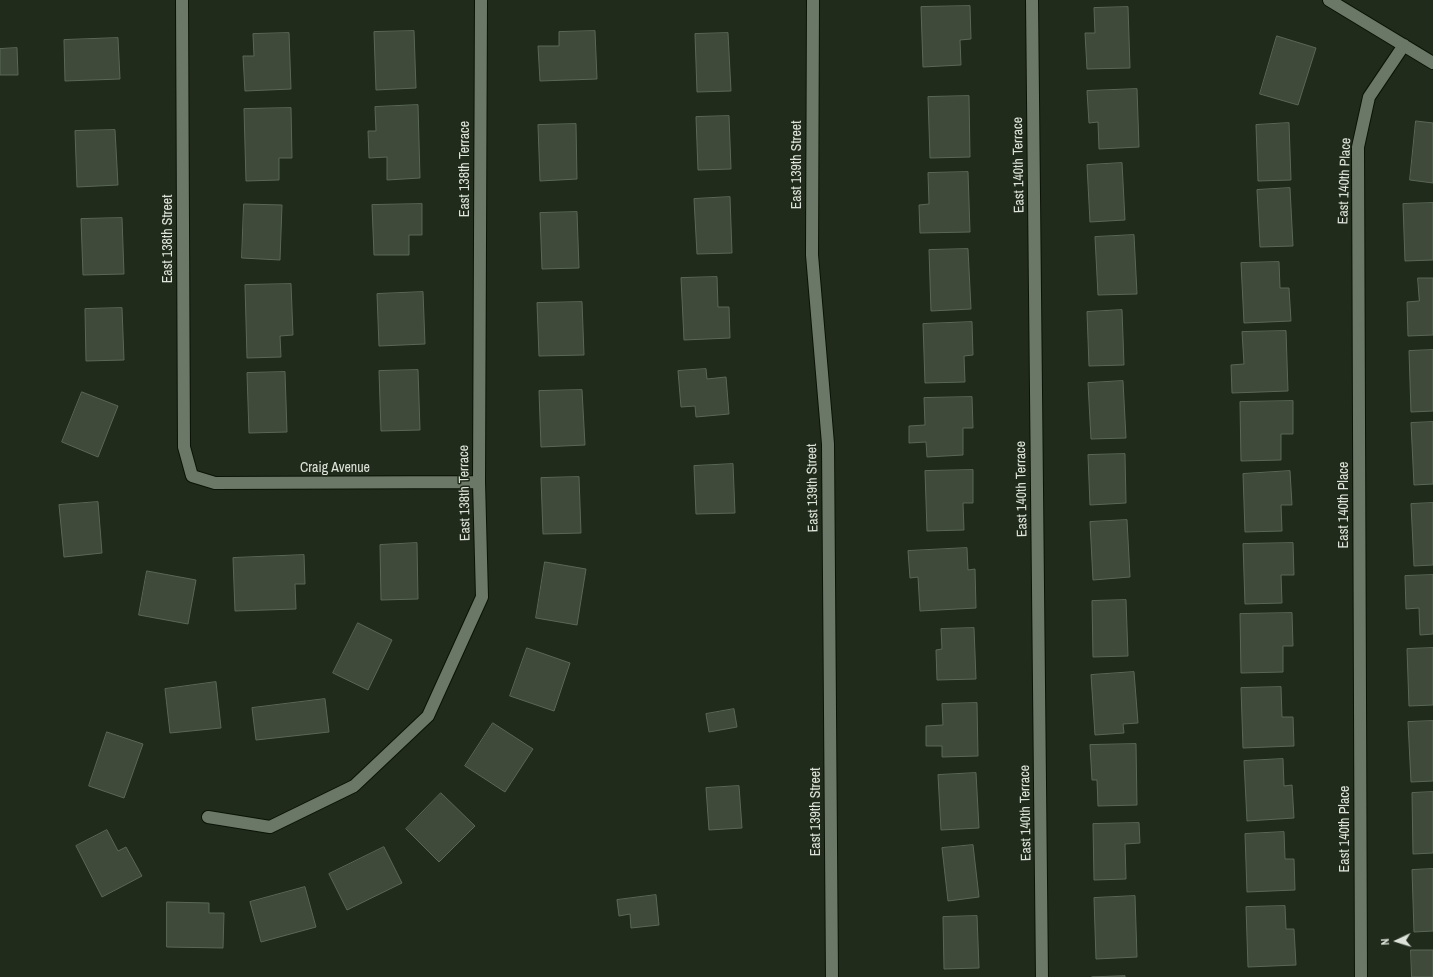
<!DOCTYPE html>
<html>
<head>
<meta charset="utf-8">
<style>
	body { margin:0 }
	#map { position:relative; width:1433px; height:977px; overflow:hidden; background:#212b1c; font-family:"Archivo Narrow",sans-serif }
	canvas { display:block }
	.north { position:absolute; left:1377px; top:921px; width:40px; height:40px; -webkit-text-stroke:3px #212b1c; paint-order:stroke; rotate:266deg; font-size:11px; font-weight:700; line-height:16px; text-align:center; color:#dde3da }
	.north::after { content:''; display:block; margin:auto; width:14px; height:18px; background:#dde3da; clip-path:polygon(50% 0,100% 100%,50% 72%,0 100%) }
</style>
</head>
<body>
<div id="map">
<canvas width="1433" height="977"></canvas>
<div class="north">N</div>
</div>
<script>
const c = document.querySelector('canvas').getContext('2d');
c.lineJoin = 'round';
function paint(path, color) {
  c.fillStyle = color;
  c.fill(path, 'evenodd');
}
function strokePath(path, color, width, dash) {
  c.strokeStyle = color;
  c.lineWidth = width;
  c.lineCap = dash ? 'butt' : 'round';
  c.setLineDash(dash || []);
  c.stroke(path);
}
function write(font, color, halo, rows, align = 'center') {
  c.font = font + ' "Archivo Narrow",sans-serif';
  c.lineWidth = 3;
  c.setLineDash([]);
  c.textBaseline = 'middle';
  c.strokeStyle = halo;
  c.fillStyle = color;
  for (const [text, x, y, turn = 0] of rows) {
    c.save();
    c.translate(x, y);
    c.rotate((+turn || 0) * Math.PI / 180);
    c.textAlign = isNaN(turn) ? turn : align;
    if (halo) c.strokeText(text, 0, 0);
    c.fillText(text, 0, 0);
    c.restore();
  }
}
const building = new Path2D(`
	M 970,6 L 971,39 L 960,40 L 961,65 L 923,67 L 921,7 Z
	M 1128,7 L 1130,68 L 1087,69 L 1085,33 L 1095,33 L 1094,8 Z
	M 414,31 L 416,88 L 376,90 L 374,32 Z
	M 595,31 L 597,79 L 540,81 L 538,46 L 559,46 L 559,32 Z
	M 289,33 L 291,89 L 245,91 L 243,56 L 254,56 L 253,34 Z
	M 728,33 L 731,91 L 697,92 L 695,34 Z
	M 1277,36 L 1316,48 L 1298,105 L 1260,94 Z
	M 118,38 L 120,79 L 65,81 L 64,40 Z
	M 17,48 L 18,75 L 0,75 L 0,49 Z
	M 1137,89 L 1139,147 L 1099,149 L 1098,122 L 1089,123 L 1087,91 Z
	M 969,96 L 970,157 L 930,158 L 928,97 Z
	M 418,105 L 420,178 L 387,180 L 387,157 L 369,158 L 368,131 L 376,131 L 375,107 Z
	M 291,108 L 292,158 L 279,158 L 279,180 L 246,181 L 244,109 Z
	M 729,116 L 731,169 L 698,170 L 696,117 Z
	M 1416,121 L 1433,123 L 1433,183 L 1410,180 Z
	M 1289,123 L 1291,180 L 1258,181 L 1256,125 Z
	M 576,124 L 577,179 L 540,181 L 538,125 Z
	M 115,130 L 118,185 L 77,187 L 75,131 Z
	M 1122,163 L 1125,220 L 1090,222 L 1087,165 Z
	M 968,172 L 970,232 L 920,233 L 919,205 L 929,204 L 928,173 Z
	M 1290,188 L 1293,246 L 1260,247 L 1257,190 Z
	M 730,197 L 732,253 L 697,254 L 694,199 Z
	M 1433,203 L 1433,260 L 1405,261 L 1403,204 Z
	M 244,204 L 282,205 L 280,260 L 242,258 Z
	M 422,204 L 422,235 L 409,235 L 409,255 L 374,255 L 372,205 Z
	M 577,212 L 579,268 L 542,269 L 540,213 Z
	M 122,218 L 124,274 L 83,275 L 81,219 Z
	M 1134,235 L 1137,294 L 1098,295 L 1095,237 Z
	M 968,249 L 971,309 L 931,311 L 929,250 Z
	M 1279,262 L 1280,288 L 1289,288 L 1291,321 L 1244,323 L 1241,263 Z
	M 717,277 L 718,307 L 729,307 L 730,338 L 684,340 L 681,278 Z
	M 1418,278 L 1433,278 L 1433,335 L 1408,336 L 1407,302 L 1419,301 Z
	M 291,284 L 293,335 L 280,336 L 281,357 L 247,358 L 245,285 Z
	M 423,292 L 425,344 L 379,346 L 377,294 Z
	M 582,302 L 584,355 L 539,356 L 537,303 Z
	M 122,308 L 124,360 L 86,361 L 85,309 Z
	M 1122,310 L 1124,365 L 1089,366 L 1087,312 Z
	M 972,322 L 973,355 L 964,356 L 965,382 L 925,383 L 923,324 Z
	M 1286,331 L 1288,391 L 1232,393 L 1231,365 L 1244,364 L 1242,332 Z
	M 1433,350 L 1433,411 L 1411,412 L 1409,351 Z
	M 706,369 L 707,379 L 726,377 L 729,414 L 696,417 L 695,406 L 681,407 L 678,371 Z
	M 418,370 L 420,430 L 381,431 L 379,371 Z
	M 285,372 L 287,432 L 249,433 L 247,373 Z
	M 1123,381 L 1126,438 L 1091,439 L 1088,383 Z
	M 582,390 L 585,445 L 541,447 L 539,391 Z
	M 82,392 L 118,406 L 98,457 L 62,442 Z
	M 972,397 L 973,428 L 963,428 L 963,455 L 927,457 L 926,442 L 909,443 L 909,426 L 925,425 L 924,398 Z
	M 1293,401 L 1293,434 L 1281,434 L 1281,460 L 1241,461 L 1240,402 Z
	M 1433,422 L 1433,484 L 1414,485 L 1411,423 Z
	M 1125,454 L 1126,503 L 1090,505 L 1088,455 Z
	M 733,464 L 735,513 L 696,514 L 694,466 Z
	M 973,470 L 973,503 L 963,503 L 964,530 L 927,531 L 925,471 Z
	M 1290,471 L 1292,505 L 1281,505 L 1282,531 L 1245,532 L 1243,474 Z
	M 579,477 L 581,533 L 543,534 L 541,478 Z
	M 98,502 L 102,553 L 64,557 L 59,505 Z
	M 1433,503 L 1433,565 L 1414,566 L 1411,504 Z
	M 1127,520 L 1130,577 L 1093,580 L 1090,522 Z
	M 417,543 L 418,599 L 381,600 L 380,545 Z
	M 1293,543 L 1294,575 L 1281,575 L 1282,603 L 1245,604 L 1243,544 Z
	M 967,548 L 968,570 L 975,569 L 976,608 L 920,611 L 918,577 L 910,578 L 908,551 Z
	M 304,555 L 305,584 L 295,584 L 296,609 L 235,611 L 233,558 Z
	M 545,562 L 586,569 L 577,625 L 536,618 Z
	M 147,571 L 196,580 L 188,624 L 139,615 Z
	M 1433,575 L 1433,634 L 1420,635 L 1419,608 L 1406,609 L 1405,576 Z
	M 1126,600 L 1128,656 L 1093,657 L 1092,601 Z
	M 1292,613 L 1293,646 L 1283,646 L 1283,672 L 1241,673 L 1240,614 Z
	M 358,623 L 392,640 L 368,690 L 333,673 Z
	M 974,628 L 976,679 L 937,680 L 936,650 L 942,649 L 941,629 Z
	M 527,648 L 570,663 L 554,711 L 510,696 Z
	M 1433,648 L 1433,705 L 1409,706 L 1407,649 Z
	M 1134,672 L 1138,723 L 1123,724 L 1124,733 L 1095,735 L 1091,675 Z
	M 216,682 L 221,728 L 170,733 L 165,689 Z
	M 1281,687 L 1282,717 L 1293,717 L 1294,746 L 1243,748 L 1241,688 Z
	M 325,699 L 329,732 L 256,740 L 252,708 Z
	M 977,703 L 978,756 L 942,757 L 942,746 L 926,746 L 926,726 L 943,725 L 942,704 Z
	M 734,709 L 737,727 L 709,732 L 706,714 Z
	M 1433,721 L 1433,781 L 1411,782 L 1408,722 Z
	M 493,723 L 533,749 L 505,792 L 465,766 Z
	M 107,732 L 143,744 L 124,798 L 89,786 Z
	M 1136,744 L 1137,805 L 1098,806 L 1097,780 L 1092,780 L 1090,745 Z
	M 1283,759 L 1284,786 L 1292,785 L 1294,818 L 1247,821 L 1244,761 Z
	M 976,773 L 979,828 L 941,830 L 938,775 Z
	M 739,786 L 742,828 L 709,830 L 706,788 Z
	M 1433,792 L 1433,853 L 1413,854 L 1412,793 Z
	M 441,793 L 475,826 L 439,862 L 406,829 Z
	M 1139,823 L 1140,843 L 1125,844 L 1126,879 L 1094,880 L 1093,824 Z
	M 107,830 L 118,851 L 126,847 L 142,876 L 102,897 L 76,846 Z
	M 1284,832 L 1285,859 L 1294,859 L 1295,890 L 1247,892 L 1245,834 Z
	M 973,845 L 979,897 L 948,901 L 942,848 Z
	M 384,847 L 402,883 L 347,910 L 329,874 Z
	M 1433,869 L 1433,931 L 1414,932 L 1412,870 Z
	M 305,887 L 316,927 L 261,942 L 250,902 Z
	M 656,895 L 659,925 L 631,928 L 630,914 L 619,916 L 617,900 Z
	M 1135,896 L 1137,957 L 1096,959 L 1094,898 Z
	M 167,902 L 209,903 L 209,913 L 224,913 L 223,948 L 167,947 Z
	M 1285,906 L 1286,929 L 1294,929 L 1296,965 L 1248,967 L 1246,907 Z
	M 977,916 L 979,968 L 944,969 L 943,917 Z
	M 1411,950 L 1433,950 L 1433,977 L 1412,977 Z
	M 1125,976 L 1125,977 L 1092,977 Z`);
const minor = new Path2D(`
	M 182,0 L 184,447 L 192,476 L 215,483 L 479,482
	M 1032,0 L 1042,977
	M 1329,0 L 1433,63
	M 208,817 L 270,827 L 354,786 L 428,716 L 482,597 L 479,482 L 481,0
	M 1361,977 L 1358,147 L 1369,97 L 1404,45`);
const tertiary = new Path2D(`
	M 813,0 L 812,255 L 828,444 L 832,977`);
const streetNames = [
	["East 139th Street",797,165,-90],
	["East 140th Terrace",1019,165,-91],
	["East 138th Terrace",465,169,-90],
	["East 140th Place",1345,181,-88],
	["East 138th Street",168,239,-90],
	["Craig Avenue",335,468],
	["East 139th Street",813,488,-91],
	["East 140th Terrace",1022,489,-91],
	["East 138th Terrace",465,493,-91],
	["East 140th Place",1344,505,-90],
	["East 139th Street",816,812,-90],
	["East 140th Terrace",1026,813,-91],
	["East 140th Place",1345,829,-90]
];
paint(building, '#3f4a3a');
strokePath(building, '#5b6756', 1);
strokePath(minor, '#0a1306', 14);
strokePath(tertiary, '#0a1306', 14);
strokePath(minor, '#6c7867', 12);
strokePath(tertiary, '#6c7867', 12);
write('14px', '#dde3da', '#212b1c', streetNames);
</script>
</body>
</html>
